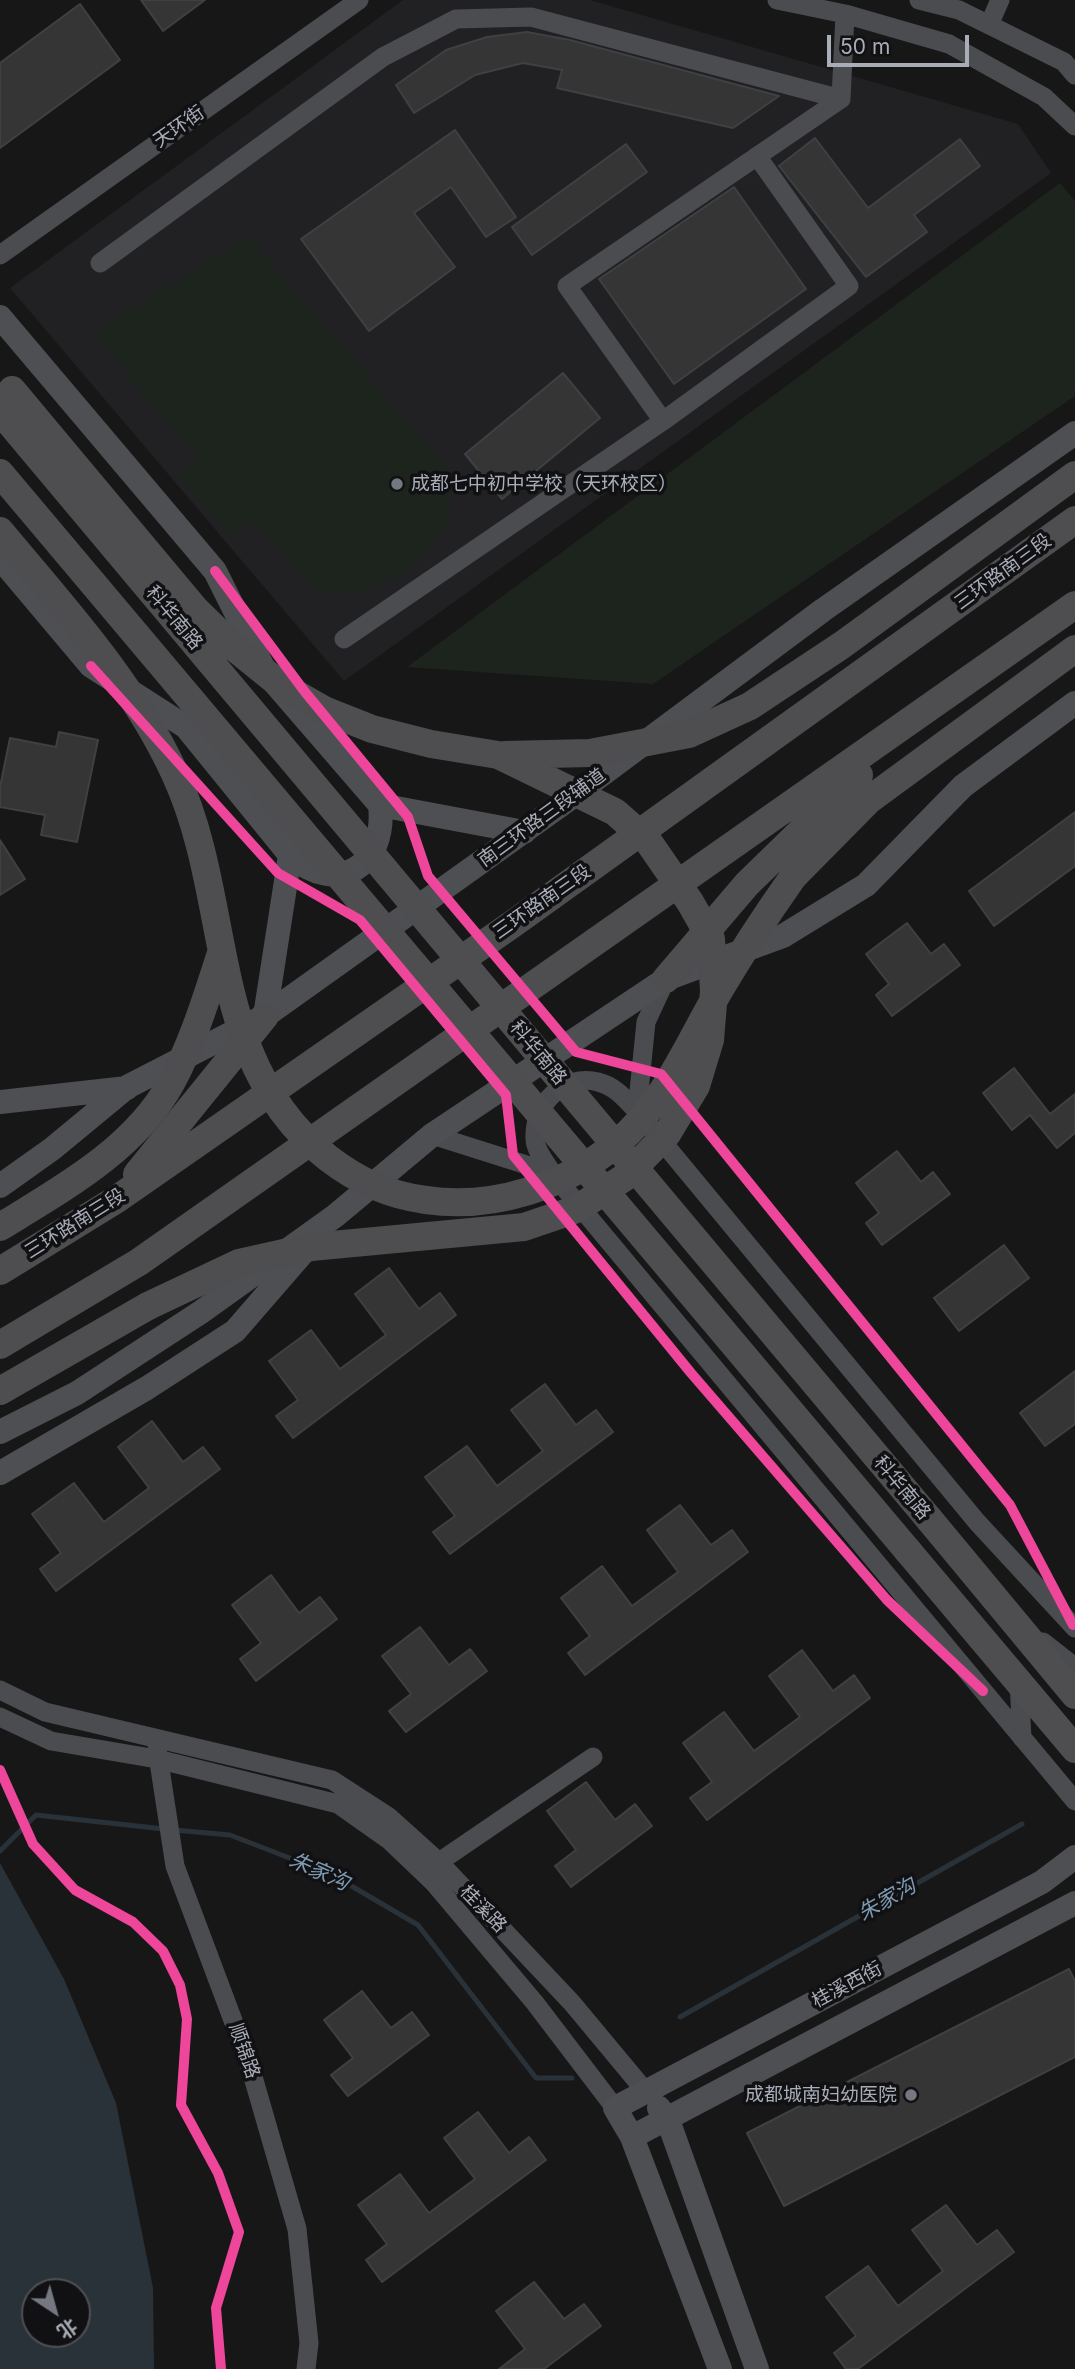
<!DOCTYPE html>
<html>
<head>
<meta charset="utf-8">
<style>
	body { margin:0 }
	#map { position:relative; width:1075px; height:2369px; overflow:hidden; background:#171717; font-family:Inter,"Noto Sans SC",sans-serif }
	canvas { display:block }
	.north { position:absolute; left:21px; top:2278px; width:70px; height:70px; box-sizing:border-box; background:#111113; border:2px solid #4d4f55; border-radius:50%; rotate:144deg; font-size:19px; font-weight:700; line-height:28px; text-align:center; color:#a8adb8 }
	.north::after { content:''; display:block; margin:auto; width:24px; height:32px; background:#757880; clip-path:polygon(50% 0,100% 100%,50% 72%,0 100%) }
	.scale { position:absolute; left:827px; top:35px; width:142px; height:32px; box-sizing:border-box; border:4px solid #a8adb8; border-top:0; padding-left:9px; font-size:21px; line-height:24px; white-space:nowrap; color:#a8adb8; -webkit-text-stroke:5px #111113; paint-order:stroke }
</style>
</head>
<body>
<div id="map">
<canvas width="1075" height="2369"></canvas>
<div class="north">北</div>
<div class="scale">50 m</div>
</div>
<script>
const c = document.querySelector('canvas').getContext('2d');
c.lineJoin = 'round';
function paint(path, color) {
  c.fillStyle = color;
  c.fill(path, 'evenodd');
}
function strokePath(path, color, width, dash) {
  c.strokeStyle = color;
  c.lineWidth = width;
  c.lineCap = dash ? 'butt' : 'round';
  c.setLineDash(dash || []);
  c.stroke(path);
}
function write(font, color, halo, rows, align = 'center') {
  c.font = font + ' Inter,"Noto Sans SC",sans-serif';
  c.lineWidth = 7;
  c.setLineDash([]);
  c.textBaseline = 'middle';
  c.strokeStyle = halo;
  c.fillStyle = color;
  for (const [text, x, y, turn = 0] of rows) {
    c.save();
    c.translate(x, y);
    c.rotate((+turn || 0) * Math.PI / 180);
    c.textAlign = isNaN(turn) ? turn : align;
    if (halo) c.strokeText(text, 0, 0);
    c.fillText(text, 0, 0);
    c.restore();
  }
}
const built = new Path2D(`
	M 403,0 L 590,0 L 1018,124 L 1051,173 L 344,681 L 10,288 Z`);
const green = new Path2D(`
	M 1060,183 L 1075,201 L 1075,396 L 653,684 L 407,667 Z
	M 247,236 L 445,465 L 451,493 L 448,523 L 411,570 L 363,592 L 317,593 L 255,521 L 232,537 L 178,477 L 198,459 L 93,333 Z`);
const water = new Path2D(`
	M 0,1863 L 64,1979 L 116,2103 L 153,2288 L 154,2369 L 0,2369 ZM 35,2292 L 77,2292 L 77,2334 L 35,2334 Z`);
const stream = new Path2D(`
	M 174,1830 L 230,1835 L 331,1874 L 418,1925 L 536,2078 L 572,2078
	M 0,1851 L 36,1815 L 164,1829
	M 680,2017 L 1022,1824`);
const building = new Path2D(`
	M 141,0 L 205,0 L 163,31 Z
	M 80,4 L 120,60 L 0,148 L 0,63 Z
	M 527,32 L 570,40 L 779,96 L 733,128 L 557,88 L 562,70 L 523,63 L 475,75 L 414,113 L 396,85 L 446,50 L 487,37 Z
	M 455,130 L 516,217 L 486,237 L 451,187 L 414,213 L 455,267 L 369,331 L 301,239 Z
	M 815,138 L 868,208 L 960,139 L 980,166 L 914,215 L 927,232 L 866,277 L 779,166 Z
	M 626,144 L 647,172 L 532,255 L 512,227 Z
	M 734,187 L 806,289 L 674,384 L 599,279 Z
	M 563,373 L 600,418 L 502,499 L 465,454 Z
	M 59,732 L 98,740 L 77,842 L 41,835 L 45,815 L 0,807 L 0,787 L 10,738 L 56,747 Z
	M 1075,812 L 1075,866 L 994,926 L 969,891 Z
	M 0,840 L 25,879 L 0,895 Z
	M 907,923 L 931,954 L 944,944 L 960,965 L 892,1016 L 876,995 L 889,984 L 866,954 Z
	M 1014,1068 L 1050,1114 L 1075,1094 L 1075,1133 L 1057,1148 L 1030,1115 L 1012,1130 L 983,1093 Z
	M 897,1151 L 921,1182 L 933,1172 L 950,1194 L 882,1245 L 866,1223 L 879,1213 L 856,1183 Z
	M 1004,1245 L 1029,1278 L 959,1331 L 934,1298 Z
	M 389,1268 L 419,1309 L 440,1293 L 456,1315 L 293,1438 L 276,1416 L 298,1400 L 269,1361 L 311,1330 L 340,1369 L 386,1335 L 355,1294 Z
	M 1075,1371 L 1075,1424 L 1045,1446 L 1020,1413 Z
	M 545,1384 L 576,1425 L 596,1410 L 613,1432 L 450,1554 L 433,1532 L 455,1516 L 425,1477 L 467,1446 L 497,1486 L 543,1451 L 511,1410 Z
	M 152,1421 L 183,1462 L 203,1447 L 220,1469 L 56,1591 L 40,1569 L 61,1553 L 32,1514 L 74,1483 L 104,1522 L 149,1488 L 118,1447 Z
	M 680,1505 L 711,1545 L 732,1530 L 748,1552 L 585,1675 L 568,1653 L 590,1636 L 561,1598 L 602,1566 L 632,1606 L 678,1572 L 647,1530 Z
	M 271,1575 L 299,1613 L 320,1597 L 337,1619 L 256,1681 L 240,1659 L 261,1643 L 232,1605 Z
	M 420,1627 L 449,1665 L 470,1649 L 487,1671 L 406,1732 L 389,1711 L 411,1694 L 382,1656 Z
	M 802,1650 L 833,1691 L 854,1675 L 870,1698 L 707,1820 L 690,1798 L 712,1782 L 683,1743 L 724,1712 L 754,1751 L 800,1717 L 769,1676 Z
	M 586,1782 L 615,1820 L 635,1804 L 652,1826 L 571,1887 L 555,1866 L 576,1850 L 547,1811 Z
	M 1069,1969 L 1075,1981 L 1075,2057 L 784,2206 L 747,2133 Z
	M 362,1991 L 391,2028 L 412,2012 L 429,2035 L 348,2096 L 331,2075 L 353,2058 L 324,2020 Z
	M 478,2112 L 509,2153 L 529,2137 L 546,2160 L 382,2282 L 366,2260 L 387,2244 L 358,2205 L 400,2174 L 429,2213 L 475,2179 L 444,2138 Z
	M 946,2205 L 977,2245 L 997,2230 L 1014,2252 L 858,2369 L 846,2369 L 834,2353 L 856,2336 L 826,2297 L 868,2266 L 898,2306 L 943,2271 L 912,2230 Z
	M 534,2282 L 564,2319 L 584,2304 L 601,2326 L 544,2369 L 499,2369 L 525,2349 L 496,2311 Z`);
const minor = new Path2D(`
	M 777,0 L 845,14 L 949,44 L 1044,97 L 1075,126
	M 919,0 L 959,10 L 1064,62 L 1075,75
	M 989,25 L 1000,0
	M 0,255 L 359,0
	M 100,263 L 383,57 L 456,19 L 531,17 L 841,99
	M 663,421 L 567,286 L 841,99 L 845,14
	M 344,639 L 663,421 L 849,286 L 757,156
	M 666,979 L 646,1022 L 637,1111 L 977,1522 L 1075,1628
	M 432,1135 L 552,1173 L 1075,1801
	M 552,1173 C 547,1164 535,1150 535,1139 C 533,1105 563,1073 598,1082 C 615,1086 625,1099 637,1111
	M 1043,1642 L 1075,1667
	M 1019,1683 L 1022,1738
	M 0,1690 L 45,1712 L 332,1780 L 389,1817 L 439,1862 L 572,2003 L 646,2092
	M 0,1717 L 51,1741 L 157,1759 L 338,1804 L 389,1840 L 434,1883 L 535,2003 L 615,2108
	M 157,1749 L 175,1866 L 249,2063 L 297,2229 L 309,2343 L 306,2369
	M 439,1862 L 593,1757`);
const major = new Path2D(`
	M 0,317 L 215,571 L 266,673 L 380,805 C 387,865 338,898 290,855 L 186,727 L 91,666 L 0,558
	M 380,805 L 524,832
	M 265,1016 L 290,855
	M 0,1102 L 127,1088
	M 0,1186 L 52,1149 L 127,1087 L 265,1016 L 565,802 L 823,610 L 1075,433
	M 0,1432 L 77,1393 L 201,1312 L 335,1216 L 432,1135 L 666,979 L 783,936 L 866,885 L 963,786 L 1075,703
	M 0,1473 L 147,1388 L 235,1331 L 307,1248
	M 659,2108 L 668,2120 L 757,2369
	M 632,2137 L 1075,1903
	M 720,2369 L 632,2137 L 615,2108 L 1042,1882 L 1075,1857`);
const highway = new Path2D(`
	M 793,877 L 869,800 L 1075,649
	M 666,979 L 747,884 L 859,775
	M 137,1174 L 265,1016
	M 0,1271 L 117,1199 L 514,923 L 1075,520
	M 0,1345 L 139,1262 L 1075,605
	M 0,1391 L 148,1306
	M 929,1519 L 1075,1695
	M 908,1551 L 1075,1749`);
const highwayBridge = new Path2D(`
	M 12,390 L 195,609 L 235,648 L 282,686 L 324,710 L 372,729 L 431,744 L 498,755 L 615,812 L 648,841 L 690,902 L 711,939 L 714,991 L 710,1040 L 696,1086 L 667,1134 L 625,1177 L 577,1209 L 524,1227 L 311,1247 L 239,1263 L 148,1306
	M 0,411 L 929,1519
	M 0,473 L 908,1551
	M 0,531 C 63,607 133,682 175,774 C 235,903 204,1061 328,1158 C 358,1181 388,1195 426,1200 C 493,1210 566,1186 617,1143 C 665,1103 688,1044 719,991 C 742,952 767,914 793,877
	M 505,755 L 590,753 L 689,734 L 750,706 L 842,645 L 1075,475
	M 0,1227 C 62,1189 135,1149 171,1083 C 193,1043 207,996 221,953`);
const cycleway = new Path2D(`
	M 215,571 L 305,692 L 408,817 L 428,876 L 576,1052 L 661,1074 L 1010,1505 L 1073,1625
	M 91,666 L 278,873 L 360,920 L 506,1095 L 513,1155 L 691,1373 L 887,1600 L 983,1691
	M 0,1770 L 33,1844 L 75,1890 L 133,1922 L 163,1951 L 180,1985 L 187,2019 L 181,2105 L 218,2173 L 239,2232 L 216,2308 L 221,2369`);
const markers = [
	[397,484,7,"#757880"],
	[911,2095,7,"#757880"]
];
const streetNames = [
	["天环街",179,127,-35],
	["三环路南三段",1003,572,-36],
	["科华南路",174,618,50],
	["南三环路三段辅道",542,818,-36],
	["三环路南三段",542,902,-35],
	["科华南路",538,1053,50],
	["三环路南三段",75,1224,-32],
	["科华南路",902,1488,50],
	["桂溪路",483,1909,46],
	["桂溪西街",847,1985,-28],
	["顺锦路",244,2051,71]
];
const poiNames = [
	["成都七中初中学校（天环校区）",411,484],
	["成都城南妇幼医院",897,2095,"right"]
];
const waterNames = [
	["朱家沟",319,1872,24],
	["朱家沟",887,1900,-30]
];
paint(built, '#212123');
paint(green, '#1d241e');
paint(water, '#2a3239');
strokePath(stream, '#2a3239', 5);
paint(building, '#353536');
strokePath(building, '#3f4043', 2);
strokePath(minor, '#4b4c50', 19);
strokePath(major, '#4d4f52', 24);
strokePath(highway, '#4e4e51', 28);
strokePath(highwayBridge, '#4e4e51', 28);
strokePath(cycleway, '#ed469a', 10);
for (const [x, y, r, color] of markers) {
  const dot = new Path2D();
  dot.arc(x, y, r, 0, 2 * Math.PI);
  c.fillStyle = color;
  c.fill(dot);
  strokePath(dot, '#111113', 2.5);
}
write('19px', '#a8adb8', '#111113', streetNames);
write('19px', '#a8adb8', '#111113', poiNames, 'left');
write('italic 21px', '#7f9bb3', '#111113', waterNames);
</script>
</body>
</html>
